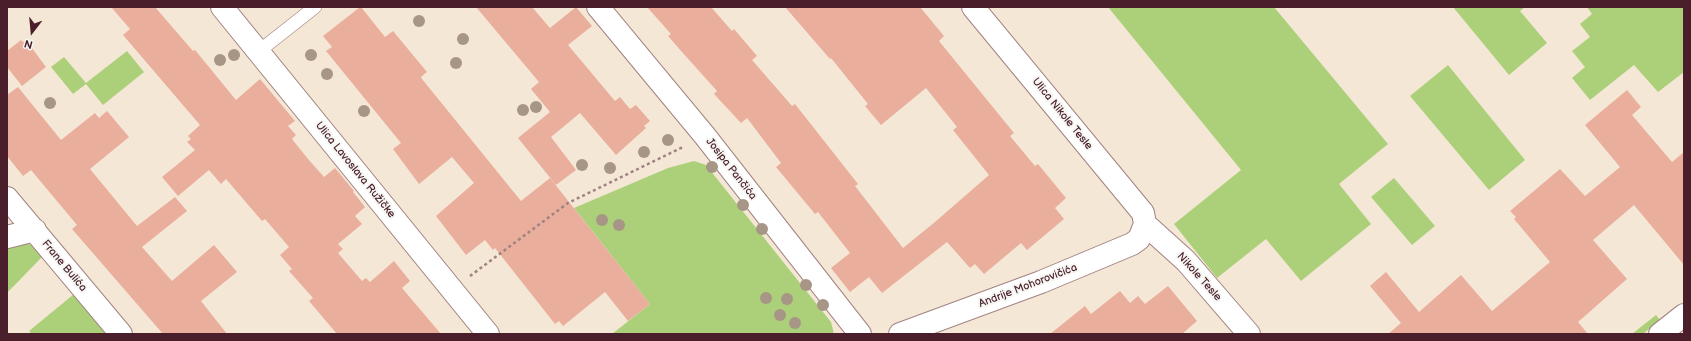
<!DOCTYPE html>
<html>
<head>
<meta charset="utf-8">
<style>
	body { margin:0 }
	#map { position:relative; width:1691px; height:341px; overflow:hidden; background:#f5e7d6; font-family:"Balsamiq Sans",sans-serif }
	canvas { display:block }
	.frame { position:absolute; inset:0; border:8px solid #4a1f2b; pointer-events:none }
	.north { position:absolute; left:12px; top:12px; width:40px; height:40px; -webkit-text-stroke:3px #f6f6f2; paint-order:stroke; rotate:196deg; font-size:11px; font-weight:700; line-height:16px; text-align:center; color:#4a1f2b }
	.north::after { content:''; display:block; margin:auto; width:14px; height:18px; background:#4a1f2b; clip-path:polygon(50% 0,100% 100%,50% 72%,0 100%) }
</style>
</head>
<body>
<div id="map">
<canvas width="1691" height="341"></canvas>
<div class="frame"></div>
<div class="north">N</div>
</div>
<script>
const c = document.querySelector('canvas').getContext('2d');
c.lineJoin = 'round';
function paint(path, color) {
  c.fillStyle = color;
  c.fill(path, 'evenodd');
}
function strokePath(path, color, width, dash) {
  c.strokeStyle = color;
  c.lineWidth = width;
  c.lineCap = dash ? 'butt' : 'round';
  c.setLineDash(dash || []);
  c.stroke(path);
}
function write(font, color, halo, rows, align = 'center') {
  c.font = font + ' "Balsamiq Sans",sans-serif';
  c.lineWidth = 4;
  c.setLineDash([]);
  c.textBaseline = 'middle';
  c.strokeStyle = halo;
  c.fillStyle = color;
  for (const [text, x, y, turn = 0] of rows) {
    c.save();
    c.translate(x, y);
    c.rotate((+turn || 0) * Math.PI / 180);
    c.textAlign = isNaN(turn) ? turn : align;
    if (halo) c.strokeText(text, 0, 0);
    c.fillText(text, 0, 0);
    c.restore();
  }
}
const green = new Path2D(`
	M 1108,7 L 1274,7 L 1388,144 L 1339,184 L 1371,224 L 1301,281 L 1266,239 L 1217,278 L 1174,224 L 1241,170 Z
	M 1453,7 L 1525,7 L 1520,11 L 1547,43 L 1509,75 Z
	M 1587,7 L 1684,7 L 1684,72 L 1658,92 L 1634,65 L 1590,100 L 1572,78 L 1585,67 L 1572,51 L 1590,37 L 1580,24 L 1592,14 Z
	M 127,51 L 144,72 L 103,105 L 86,84 L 73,94 L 51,67 L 64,57 L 86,83 Z
	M 1448,65 L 1525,160 L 1489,190 L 1410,96 Z
	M 694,161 L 706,165 L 831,322 L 834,334 L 612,334 L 650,304 L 574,208 L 668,168 Z
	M 1394,178 L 1435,226 L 1412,245 L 1371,197 Z
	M 24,243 L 32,245 L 42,257 L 7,293 L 7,247 Z
	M 74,294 L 107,334 L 32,334 L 29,331 Z
	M 1656,315 L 1660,320 L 1643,334 L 1632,334 Z`);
const building = new Path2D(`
	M 111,7 L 155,7 L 193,51 L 195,50 L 236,100 L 260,79 L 295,121 L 288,126 L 296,135 L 292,139 L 308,159 L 324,177 L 335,168 L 354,191 L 353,192 L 365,207 L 355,216 L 362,224 L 338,244 L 343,249 L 338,253 L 362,281 L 366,278 L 370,282 L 394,261 L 410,281 L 402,288 L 441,334 L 337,334 L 309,301 L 313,298 L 289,271 L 292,269 L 280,255 L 289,247 L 265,219 L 262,221 L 226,179 L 221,184 L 209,170 L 178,196 L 162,177 L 195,150 L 187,142 L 191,139 L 188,136 L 200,125 L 123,35 L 130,29 Z
	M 360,7 L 361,7 L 385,37 L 393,31 L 427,72 L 421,77 L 422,79 L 521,201 L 550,178 L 650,304 L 628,321 L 605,292 L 563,326 L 559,321 L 555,324 L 495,248 L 493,250 L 485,240 L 466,255 L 436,216 L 474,183 L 452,157 L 419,184 L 393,149 L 401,143 L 326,51 L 332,47 L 323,36 Z
	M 476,7 L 532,7 L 550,28 L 576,7 L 592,26 L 568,45 L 615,101 L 620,97 L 630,109 L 636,105 L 650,121 L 644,126 L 646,128 L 616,155 L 580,113 L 551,137 L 576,170 L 556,185 L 518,138 L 550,112 L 531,89 L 539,82 Z
	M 647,7 L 711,7 L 732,31 L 734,29 L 757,56 L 752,60 L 792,106 L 795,104 L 858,184 L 855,186 L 903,248 L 935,222 L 989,175 L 953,130 L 957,127 L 926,88 L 881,125 L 865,106 L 868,104 L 831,58 L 830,59 L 785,7 L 920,7 L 944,36 L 939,41 L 1014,133 L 1010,136 L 1035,166 L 1038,164 L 1066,198 L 1055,208 L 1064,219 L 1027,250 L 1021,243 L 984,274 L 975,264 L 970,268 L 947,242 L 882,293 L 869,277 L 850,292 L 831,268 L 850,253 L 818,212 L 815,214 L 776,167 L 781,163 L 747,118 L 741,123 L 714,94 L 717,91 L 682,52 L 668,36 L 671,34 Z
	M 21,40 L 23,42 L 26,40 L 46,67 L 22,86 L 7,67 L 7,51 Z
	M 18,87 L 61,140 L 95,113 L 99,118 L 107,111 L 129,137 L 90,169 L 137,226 L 175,197 L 187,211 L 142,247 L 172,281 L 214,245 L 237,272 L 201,301 L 227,334 L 163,334 L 72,229 L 77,225 L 31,170 L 23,176 L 7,156 L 7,95 Z
	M 1627,90 L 1641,107 L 1632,115 L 1672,162 L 1684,152 L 1684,265 L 1634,205 L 1593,240 L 1627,279 L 1578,322 L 1588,334 L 1388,334 L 1401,323 L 1370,286 L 1386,272 L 1419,312 L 1461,275 L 1492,311 L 1550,262 L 1514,219 L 1516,217 L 1510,211 L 1560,169 L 1585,196 L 1620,167 L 1585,125 Z
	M 1168,286 L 1197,321 L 1182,334 L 1050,334 L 1085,306 L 1091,314 L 1120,291 L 1130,303 L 1138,296 L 1145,304 Z`);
const path = new Path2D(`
	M 470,276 L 568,203 L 683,147`);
const lane = new Path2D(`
	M 258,52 L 315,7`);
const street = new Path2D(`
	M 222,7 L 488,334
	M 598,7 L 705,136 L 860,334
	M 973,7 L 1143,213 L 1145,224
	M 7,198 L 121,334
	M 1145,224 L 1186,261 L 1249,334
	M 7,237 L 35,230
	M 900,334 L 1041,282 L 1132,244 L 1139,239 L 1145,224`);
const secondary = new Path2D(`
	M 1660,334 L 1684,315`);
const trees = [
	[419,21],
	[463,39],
	[234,55],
	[311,55],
	[220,60],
	[456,63],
	[327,74],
	[50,103],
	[536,107],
	[523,110],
	[364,111],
	[668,140],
	[644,152],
	[582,165],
	[712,167],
	[610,168],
	[743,205],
	[602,220],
	[619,225],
	[762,229],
	[806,285],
	[766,298],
	[787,299],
	[823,305],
	[780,315],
	[795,323]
];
const streetNames = [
	["Ulica Nikole Tesle",1062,114,51],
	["Josipa Pančića",731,169,52],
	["Ulica Lavoslava Ružičke",355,170,51],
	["Frane Bulića",64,266,50],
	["Nikole Tesle",1199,277,48],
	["Andrije Mohorovičića",1028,286,-21]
];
paint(green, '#acd07a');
paint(building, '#eaae9d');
strokePath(lane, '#a08380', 14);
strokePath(street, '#a08380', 24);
strokePath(secondary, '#a08380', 24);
strokePath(path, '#a08380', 2.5, [3, 3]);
strokePath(lane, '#fff', 13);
strokePath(street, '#fff', 22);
strokePath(secondary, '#fff', 22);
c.fillStyle = '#a79685';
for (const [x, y] of trees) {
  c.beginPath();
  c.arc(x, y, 6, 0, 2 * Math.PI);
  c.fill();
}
write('11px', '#4a1f2b', '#f6f6f2', streetNames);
</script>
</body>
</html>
